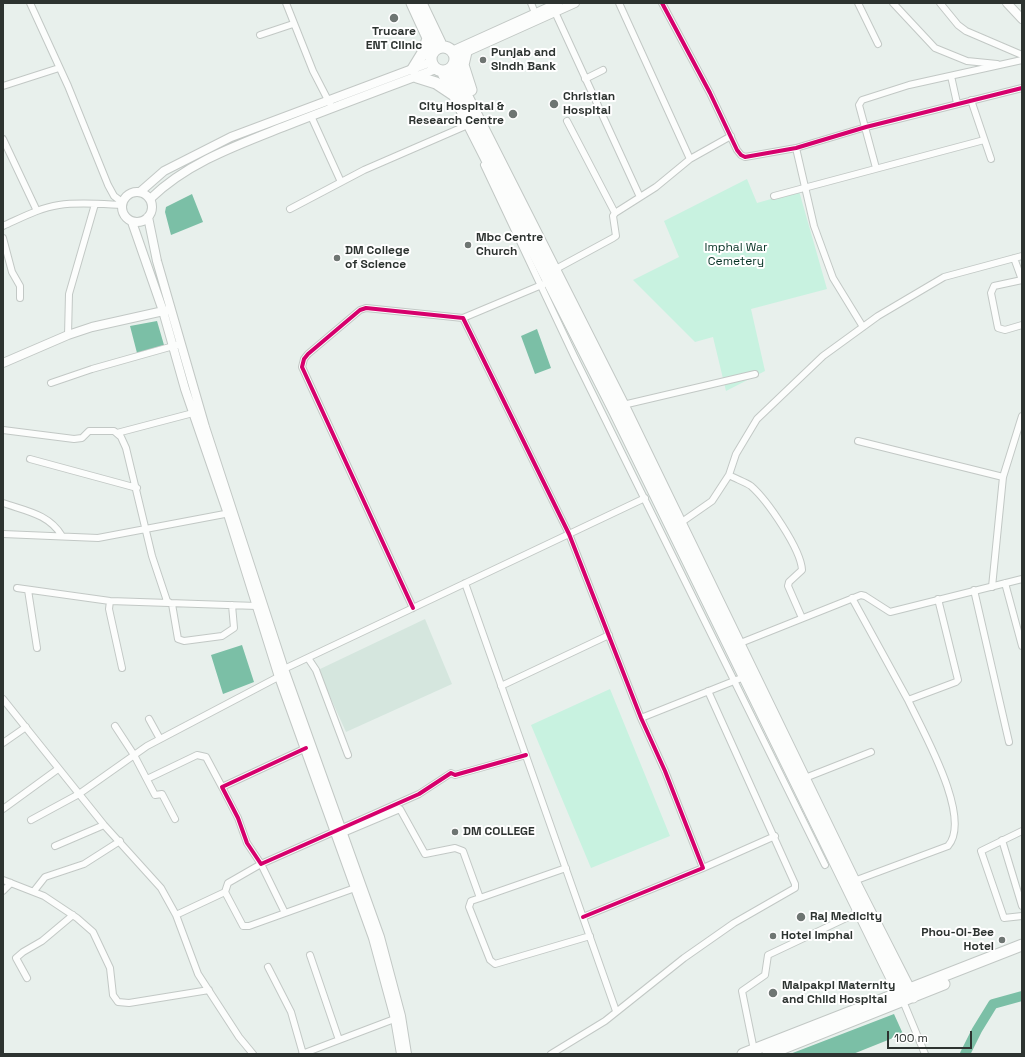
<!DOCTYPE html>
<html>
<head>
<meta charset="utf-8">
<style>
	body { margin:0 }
	#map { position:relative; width:1025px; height:1057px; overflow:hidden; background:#e8f0ec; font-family:"Space Grotesk",sans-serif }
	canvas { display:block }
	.frame { position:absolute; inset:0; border:4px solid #2d3330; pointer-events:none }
	.scale { position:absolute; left:887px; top:1031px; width:85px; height:18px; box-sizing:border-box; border:2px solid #2d3330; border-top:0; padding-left:5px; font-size:12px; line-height:14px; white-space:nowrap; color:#2d3330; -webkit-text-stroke:3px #fff; paint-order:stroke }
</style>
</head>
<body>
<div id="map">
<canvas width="1025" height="1057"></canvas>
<div class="frame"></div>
<div class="scale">100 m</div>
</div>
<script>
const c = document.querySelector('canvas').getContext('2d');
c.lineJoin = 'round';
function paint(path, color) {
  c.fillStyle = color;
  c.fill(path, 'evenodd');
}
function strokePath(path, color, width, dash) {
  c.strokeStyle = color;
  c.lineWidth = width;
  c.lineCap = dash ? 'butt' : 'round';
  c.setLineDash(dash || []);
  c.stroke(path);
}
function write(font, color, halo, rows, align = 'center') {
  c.font = font + ' "Space Grotesk",sans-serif';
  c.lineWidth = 4;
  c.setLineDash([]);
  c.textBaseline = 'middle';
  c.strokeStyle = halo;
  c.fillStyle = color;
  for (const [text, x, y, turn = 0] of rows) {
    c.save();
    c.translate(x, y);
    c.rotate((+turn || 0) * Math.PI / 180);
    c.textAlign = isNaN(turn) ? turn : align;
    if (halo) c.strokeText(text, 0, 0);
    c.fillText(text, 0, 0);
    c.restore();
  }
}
const built = new Path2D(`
	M 425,619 L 452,684 L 346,732 L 318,670 Z`);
const green = new Path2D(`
	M 747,179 L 757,203 L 799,191 L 827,289 L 751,309 L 765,371 L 726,391 L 713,337 L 695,342 L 633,280 L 679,257 L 664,221 Z
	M 610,689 L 670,836 L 591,868 L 531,725 Z`);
const water = new Path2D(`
	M 192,194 L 203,222 L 171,235 L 165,212 L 166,207 Z
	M 157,321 L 164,345 L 137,353 L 130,326 Z
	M 537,329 L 551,368 L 535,374 L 521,336 Z
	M 242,645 L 254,682 L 223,694 L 211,655 Z
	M 894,1014 L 903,1034 L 853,1054 L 790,1054 Z`);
const river = new Path2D(`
	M 965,1054 L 977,1030 L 993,1004 L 1022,996`);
const street = new Path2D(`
	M 30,3 L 68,86 L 108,185 L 114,196 L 122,202
	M 286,3 L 313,71 L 330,104
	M 531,3 L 535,13
	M 619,3 L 690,159
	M 662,3 L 710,93 L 737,150 L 741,155 L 745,157 L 796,148 L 866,127 L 1022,88
	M 858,3 L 878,44
	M 893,3 L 935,48 L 967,61 L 997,64
	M 940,3 L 958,25 L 966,31 L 1022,55
	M 555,12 L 640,197
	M 260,35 L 293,24
	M 951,76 L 957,103
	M 585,79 L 603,70
	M 3,86 L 59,68
	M 971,100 L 991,159
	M 311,116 L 341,182
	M 567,121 L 615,213
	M 3,139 L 37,211
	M 796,148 L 814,226 L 833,278 L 863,327
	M 484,165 L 574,356 L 825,865
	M 876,168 L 859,105 L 862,100 L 909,85 L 1022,60
	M 774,196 L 984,140
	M 290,209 L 364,170 L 470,124
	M 3,226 C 21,218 39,208 59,205 C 79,202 101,204 121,205
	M 3,238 L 12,272 L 20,286 L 20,298
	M 1014,258 L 1022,280
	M 554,270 L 613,238 L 616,236 L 613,216 L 615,213 L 656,187 L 690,159 L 731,136
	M 1022,280 L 994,286 L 991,293 L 998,328 L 1005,330 L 1022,325
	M 463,318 L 544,284
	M 68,335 L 69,294 L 95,204
	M 51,383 L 92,369 L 177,345
	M 623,405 L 755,374
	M 3,430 L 74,439 L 82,438 L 89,431 L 114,431 L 121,437 L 126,448 L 152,556 L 167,601 L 172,604 L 178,639 L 184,641 L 222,636 L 234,628 L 232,605
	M 117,433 L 193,413
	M 858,441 L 1003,477
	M 30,459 L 137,488
	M 729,475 L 736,454 L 757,419 L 823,356 L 878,316 L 944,277 L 1022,256
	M 3,503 C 26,511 49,514 62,536
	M 679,524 L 712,501 L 729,475 C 736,479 745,482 751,486 C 767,500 801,549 802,570 L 789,582 L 788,586 L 802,618
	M 3,534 L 98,538 L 230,513
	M 465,583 L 616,1011
	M 1005,583 L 1022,646
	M 992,587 L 1003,477 L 1022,416
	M 17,588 L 110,601 L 257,606
	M 28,590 L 37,648
	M 974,590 L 1009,742
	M 852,598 L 908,700 L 956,682 L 958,680 L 938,599
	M 110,601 L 109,609 L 122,668
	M 413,608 L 302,367 L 304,359 L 308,354 L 360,310 L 366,308 L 463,318 L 569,534 L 641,718 L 665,771 L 703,868 L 583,917
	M 738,644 L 861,595 L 865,596 L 890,612 L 1022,579
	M 308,658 L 316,670 L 348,755
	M 284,669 L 645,498
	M 501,686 L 609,635
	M 3,699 L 104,825 L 161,888 L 176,915 L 198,974 L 239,1037 L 253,1054
	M 641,718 L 744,677
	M 149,719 L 160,739
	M 115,726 L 134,755 L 155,795 L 162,794 L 175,819
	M 3,743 L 26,727
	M 306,748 L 222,787 L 238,818 L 247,843 L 261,864 L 419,794 L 451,773 L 455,775 L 526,755
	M 805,778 L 871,752
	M 147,779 L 197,755 L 206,757 L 222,787
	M 3,809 L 58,769
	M 31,820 L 79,794 L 147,746 L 282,675
	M 1022,831 L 981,851 L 1004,918 L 1022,916
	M 343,833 L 400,809 L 425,854 L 455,848 L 463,851 L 480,898
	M 1002,840 L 1022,906
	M 55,846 L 104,825
	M 566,868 L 480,898 L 471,901 L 469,907 L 490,960 L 495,964 L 590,936
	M 703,868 L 775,836
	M 3,880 L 44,896 L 77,918 L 93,932 L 110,968 L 113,995 L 118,1002 L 129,1003 L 209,990
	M 854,881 L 948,846 C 973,818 922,730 908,700
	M 3,891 L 11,883
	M 34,891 L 45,877 L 84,864 L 120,841
	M 285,913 L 261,864 L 228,883 L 225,892 L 243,926 L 249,926 L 355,888
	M 176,915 L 225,892
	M 310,955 L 339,1040
	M 268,967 L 291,1012 L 303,1054
	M 27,978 L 16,958 L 23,952 L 42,941 L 73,915
	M 903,1001 L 925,1054
	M 754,1050 L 742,991 L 765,975 L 768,955 L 859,912
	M 302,1054 L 397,1018
	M 551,1054 L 605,1021 L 684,958 L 734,923 L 795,888 L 795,884 L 708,691`);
const secondary = new Path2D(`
	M 1007,3 L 1022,19
	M 452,51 L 558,3
	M 455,57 L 575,3
	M122 207a15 15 0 1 1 30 0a15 15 0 1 1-30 0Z
	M 140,192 L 164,171 L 231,137 L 431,62
	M 150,199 C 187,163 235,146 283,127 C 334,107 385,88 436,69
	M 148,217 L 157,261 L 205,427 L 284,669 L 380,937 L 401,1016 L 407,1054
	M 132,222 L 163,311 L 185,389 L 228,514 L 279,677 L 373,938 L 395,1019 L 401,1054
	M 3,363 L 68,335 L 92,327 L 168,310`);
const highway = new Path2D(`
	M 412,3 L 434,51
	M 421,3 L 442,47
	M431 59a12 12 0 1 1 24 0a12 12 0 1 1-24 0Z
	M 466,52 L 463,65 L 471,90
	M 452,67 L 623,405 L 854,881 L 913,997
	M 413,69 L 424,51 L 428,38
	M 442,71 L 614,410 L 903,1001
	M 417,77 L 436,83 L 454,95
	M 743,1054 L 1022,945
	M 768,1054 L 944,984`);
const cycleway = new Path2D(`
	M 662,3 L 710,93 L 737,150 L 741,155 L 745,157 L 796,148 L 866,127 L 1022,88
	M 413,608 L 302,367 L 304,359 L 308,354 L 360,310 L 366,308 L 463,318 L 569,534 L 641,718 L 665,771 L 703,868 L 583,917
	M 306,748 L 222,787 L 238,818 L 247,843 L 261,864 L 419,794 L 451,773 L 455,775 L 526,755`);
const markers = [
	[394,18,5,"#6e7572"],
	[483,60,4,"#6e7572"],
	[554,104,5,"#6e7572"],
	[513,114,5,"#6e7572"],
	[468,245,4,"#6e7572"],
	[337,258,4,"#6e7572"],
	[455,832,4,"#6e7572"],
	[801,917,5,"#6e7572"],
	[773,936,4,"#6e7572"],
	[1002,940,4,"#6e7572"],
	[773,993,5,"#6e7572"]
];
const poiNames = [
	["Trucare",394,32,"center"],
	["ENT Clinic",394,46,"center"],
	["Punjab and",491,53],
	["Sindh Bank",491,67],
	["Christian",563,97],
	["Hospital",563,111],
	["City Hospital &",504,107,"right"],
	["Research Centre",504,121,"right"],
	["Mbc Centre",476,238],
	["Church",476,252],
	["DM College",345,251],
	["of Science",345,265],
	["DM COLLEGE",463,832],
	["Raj Medicity",810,917],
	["Phou-Oi-Bee",994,933,"right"],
	["Hotel",994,947,"right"],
	["Hotel Imphal",781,936],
	["Maipakpi Maternity",782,986],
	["and Child Hospital",782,1000]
];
const parkNames = [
	["Imphal War",736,248],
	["Cemetery",736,262]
];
paint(built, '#d5e6de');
paint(green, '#c8f2e0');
paint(water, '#7bbfa6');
strokePath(river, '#7bbfa6', 10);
strokePath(street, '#c2c8c5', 8);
strokePath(secondary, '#c2c8c5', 10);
strokePath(highway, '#c2c8c5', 13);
strokePath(street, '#fcfdfc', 6);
strokePath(secondary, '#fcfdfc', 8);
strokePath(highway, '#fcfdfc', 11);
strokePath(cycleway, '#d6006c', 4);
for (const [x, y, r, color] of markers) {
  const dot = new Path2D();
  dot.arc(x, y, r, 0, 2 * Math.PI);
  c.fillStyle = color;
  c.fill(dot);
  strokePath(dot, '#fff', 1.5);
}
write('bold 12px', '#2d3330', '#fff', poiNames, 'left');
write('12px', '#063325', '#fff', parkNames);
</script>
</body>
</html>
